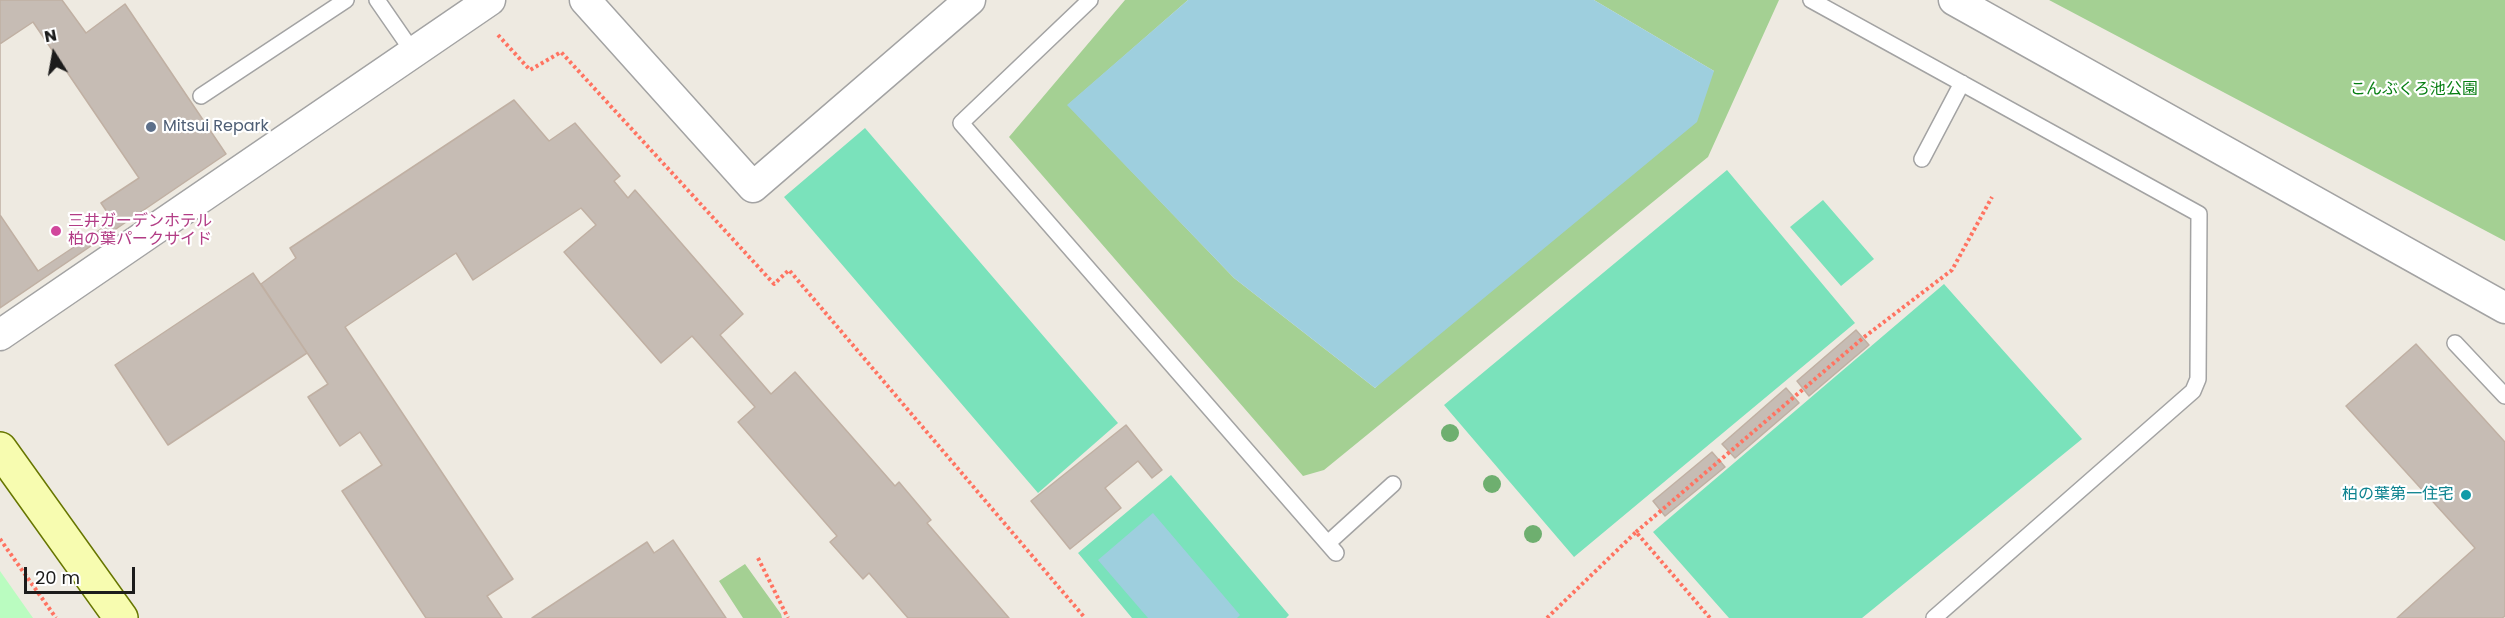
<!DOCTYPE html>
<html>
<head>
<meta charset="utf-8">
<style>
	body { margin:0 }
	#map { position:relative; width:2505px; height:618px; overflow:hidden; background:#eeeae1; font-family:Poppins,sans-serif }
	canvas { display:block }
	.north { position:absolute; left:24px; top:24px; width:60px; height:60px; -webkit-text-stroke:4px #fff; paint-order:stroke; rotate:349deg; font-size:16px; font-weight:700; line-height:24px; text-align:center; color:#1c1c1c }
	.north::after { content:''; display:block; margin:auto; width:21px; height:27px; background:#1c1c1c; clip-path:polygon(50% 0,100% 100%,50% 72%,0 100%) }
	.scale { position:absolute; left:24px; top:567px; width:111px; height:27px; box-sizing:border-box; border:3px solid #1c1c1c; border-top:0; padding-left:8px; font-size:18px; line-height:21px; white-space:nowrap; color:#1c1c1c; -webkit-text-stroke:4px #fff; paint-order:stroke }
</style>
</head>
<body>
<div id="map">
<canvas width="2505" height="618"></canvas>
<div class="north">N</div>
<div class="scale">20 m</div>
</div>
<script>
const c = document.querySelector('canvas').getContext('2d');
c.lineJoin = 'round';
function paint(path, color) {
  c.fillStyle = color;
  c.fill(path, 'evenodd');
}
function strokePath(path, color, width, dash) {
  c.strokeStyle = color;
  c.lineWidth = width;
  c.lineCap = dash ? 'butt' : 'round';
  c.setLineDash(dash || []);
  c.stroke(path);
}
function write(font, color, halo, rows, align = 'center') {
  c.font = font + ' Poppins,"Noto Sans JP",sans-serif';
  c.lineWidth = 4.5;
  c.setLineDash([]);
  c.textBaseline = 'middle';
  c.strokeStyle = halo;
  c.fillStyle = color;
  for (const [text, x, y, turn = 0] of rows) {
    c.save();
    c.translate(x, y);
    c.rotate((+turn || 0) * Math.PI / 180);
    c.textAlign = isNaN(turn) ? turn : align;
    if (halo) c.strokeText(text, 0, 0);
    c.fillText(text, 0, 0);
    c.restore();
  }
}
const forest = new Path2D(`
	M 1125,0 L 1188,0 L 1068,105 L 1234,278 L 1375,388 L 1714,71 L 1594,0 L 1779,0 L 1708,157 L 1324,470 L 1303,476 L 1009,137 Z
	M 2049,0 L 2505,0 L 2505,241 Z
	M 745,564 L 781,614 L 782,618 L 743,618 L 719,581 Z`);
const park = new Path2D(`
	M 0,571 L 33,618 L 0,618 Z`);
const pitch = new Path2D(`
	M 865,128 L 1118,423 L 1038,493 L 784,197 Z
	M 1727,170 L 1855,323 L 1574,557 L 1444,405 Z
	M 1823,200 L 1874,259 L 1841,286 L 1790,227 Z
	M 1944,284 L 2082,439 L 1862,618 L 1729,618 L 1653,532 Z
	M 1171,475 L 1289,615 L 1286,618 L 1132,618 L 1078,553 Z`);
const water = new Path2D(`
	M 1188,0 L 1594,0 L 1714,71 L 1697,122 L 1375,388 L 1234,278 L 1067,105 Z
	M 1153,513 L 1240,615 L 1237,618 L 1148,618 L 1098,560 Z`);
const building = new Path2D(`
	M 0,0 L 62,0 L 86,33 L 125,4 L 226,154 L 0,308 Z
	M 33,22 L 139,178 L 101,203 L 113,221 L 38,271 L 0,215 L 0,44 Z
	M 514,100 L 549,141 L 575,123 L 620,176 L 614,181 L 628,198 L 635,190 L 743,314 L 720,335 L 771,394 L 795,372 L 895,486 L 899,482 L 931,520 L 927,523 L 1009,618 L 908,618 L 869,573 L 863,579 L 830,542 L 837,536 L 738,422 L 755,407 L 692,336 L 661,363 L 564,252 L 596,225 L 581,208 L 473,280 L 456,253 L 345,327 L 513,579 L 487,596 L 502,618 L 426,618 L 342,491 L 382,465 L 360,432 L 340,446 L 308,397 L 328,384 L 261,284 L 296,258 L 290,248 Z
	M 253,273 L 307,353 L 168,445 L 115,365 Z
	M 1856,330 L 1869,345 L 1809,396 L 1797,381 Z
	M 2416,344 L 2505,442 L 2505,616 L 2502,618 L 2397,618 L 2475,548 L 2346,406 Z
	M 1786,388 L 1799,403 L 1735,458 L 1722,444 Z
	M 1126,425 L 1162,470 L 1152,478 L 1138,461 L 1105,488 L 1121,508 L 1070,549 L 1031,501 Z
	M 1712,452 L 1725,467 L 1665,516 L 1653,501 Z
	M 673,540 L 726,618 L 532,618 L 647,542 L 654,553 Z`);
const path = new Path2D(`
	M 498,35 L 530,70 L 561,52 L 774,284 L 789,270 L 1085,618
	M 1636,532 L 1863,338 L 1952,270 L 1992,197
	M 0,539 L 56,618
	M 758,558 L 788,618
	M 1547,618 L 1636,532 L 1710,618`);
const lane = new Path2D(`
	M 377,0 L 413,52
	M 1090,0 L 961,123 L 1336,553
	M 1811,0 L 2199,214 L 2198,379 L 2193,391 L 1934,618
	M 201,96 L 346,0
	M 1922,159 L 1962,83
	M 2455,343 L 2505,396
	M 1328,543 L 1393,484`);
const street = new Path2D(`
	M 585,0 L 753,187 L 970,0
	M 1954,0 L 2505,308
	M 0,335 L 490,0`);
const secondary = new Path2D(`
	M 0,449 L 121,618`);
const trees = [
	[1450,433],
	[1492,484],
	[1533,534]
];
const markers = [
	[151,127,6,"#5c6f8a"],
	[56,231,6,"#d1479c"],
	[2466,495,6,"#0f9aa8"]
];
const parkNames = [
	["こんぶくろ池公園",2414,90]
];
const serviceNames = [
	["Mitsui Repark",163,127]
];
const hotelNames = [
	["三井ガーデンホテル",68,222],
	["柏の葉パークサイド",68,240]
];
const cultureNames = [
	["柏の葉第一住宅",2454,495]
];
paint(forest, '#a4d093');
paint(park, '#bafcc0');
paint(pitch, '#7ae2bb');
paint(water, '#9ecfde');
paint(building, '#c6bcb4');
strokePath(building, '#c0b0a3', 1.5);
strokePath(lane, '#a3a3a3', 18);
strokePath(street, '#a3a3a3', 33);
strokePath(secondary, '#677600', 36);
strokePath(path, '#ff7361', 4, [3, 3]);
strokePath(lane, '#fff', 15);
strokePath(street, '#fff', 30);
strokePath(secondary, '#f7fcb0', 33);
c.fillStyle = '#6eaf6f';
for (const [x, y] of trees) {
  c.beginPath();
  c.arc(x, y, 9, 0, 2 * Math.PI);
  c.fill();
}
for (const [x, y, r, color] of markers) {
  const dot = new Path2D();
  dot.arc(x, y, r, 0, 2 * Math.PI);
  c.fillStyle = color;
  c.fill(dot);
  strokePath(dot, '#fff', 2);
}
write('16px', '#067e11', '#fff', parkNames);
write('16px', '#4e5e75', '#fff', serviceNames, 'left');
write('16px', '#b23c85', '#fff', hotelNames, 'left');
write('16px', '#0d838f', '#fff', cultureNames, 'right');
</script>
</body>
</html>
